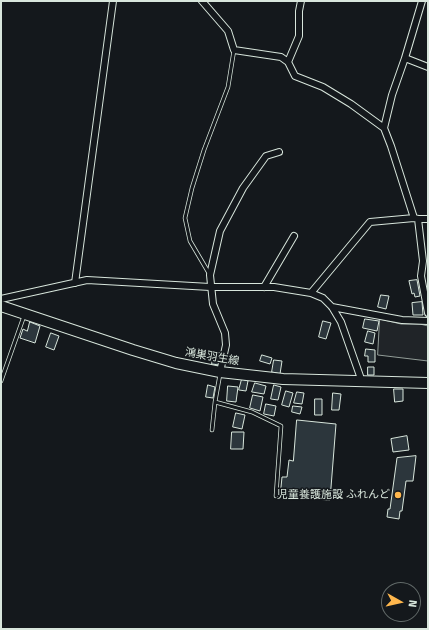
<!DOCTYPE html>
<html>
<head>
<meta charset="utf-8">
<style>
	body { margin:0 }
	#map { position:relative; width:429px; height:630px; overflow:hidden; background:#14181c; font-family:"Fira Sans",sans-serif }
	canvas { display:block }
	.frame { position:absolute; inset:0; border:2px solid #d8e6dc; pointer-events:none }
	.north { position:absolute; left:381px; top:582px; width:40px; height:40px; box-sizing:border-box; background:#14181c; border:1px solid #626a69; border-radius:50%; rotate:98deg; font-size:11px; font-weight:700; line-height:16px; text-align:center; color:#d8e6dc }
	.north::after { content:''; display:block; margin:auto; width:14px; height:18px; background:#ffb74d; clip-path:polygon(50% 0,100% 100%,50% 72%,0 100%) }
</style>
</head>
<body>
<div id="map">
<canvas width="429" height="630"></canvas>
<div class="frame"></div>
<div class="north">N</div>
</div>
<script>
const c = document.querySelector('canvas').getContext('2d');
c.lineJoin = 'round';
function paint(path, color) {
  c.fillStyle = color;
  c.fill(path, 'evenodd');
}
function strokePath(path, color, width, dash) {
  c.strokeStyle = color;
  c.lineWidth = width;
  c.lineCap = dash ? 'butt' : 'round';
  c.setLineDash(dash || []);
  c.stroke(path);
}
function write(font, color, halo, rows, align = 'center') {
  c.font = font + ' "Fira Sans","Noto Sans JP",sans-serif';
  c.lineWidth = 3;
  c.setLineDash([]);
  c.textBaseline = 'middle';
  c.strokeStyle = halo;
  c.fillStyle = color;
  for (const [text, x, y, turn = 0] of rows) {
    c.save();
    c.translate(x, y);
    c.rotate((+turn || 0) * Math.PI / 180);
    c.textAlign = isNaN(turn) ? turn : align;
    if (halo) c.strokeText(text, 0, 0);
    c.fillText(text, 0, 0);
    c.restore();
  }
}
const green = new Path2D(`
	M 380,319 L 401,324 L 420,324 L 428,326 L 428,361 L 378,355 Z`);
const building = new Path2D(`
	M 417,280 L 420,296 L 415,297 L 414,293 L 412,294 L 409,281 Z
	M 381,295 L 389,296 L 386,309 L 378,307 Z
	M 422,302 L 423,315 L 413,315 L 412,303 Z
	M 365,319 L 379,321 L 377,331 L 363,328 Z
	M 323,321 L 331,323 L 326,339 L 319,337 Z
	M 30,322 L 40,326 L 35,343 L 20,338 L 23,329 L 27,331 Z
	M 368,331 L 375,333 L 373,344 L 365,342 Z
	M 51,333 L 59,336 L 54,350 L 46,347 Z
	M 366,349 L 375,350 L 375,362 L 368,362 L 368,356 L 365,356 Z
	M 214,352 L 221,353 L 219,365 L 212,364 Z
	M 262,355 L 272,358 L 270,364 L 260,361 Z
	M 274,360 L 282,361 L 280,374 L 272,372 Z
	M 368,367 L 374,367 L 374,375 L 368,375 Z
	M 242,379 L 248,381 L 246,391 L 239,390 Z
	M 255,383 L 266,386 L 264,394 L 252,392 Z
	M 208,385 L 215,387 L 213,398 L 206,397 Z
	M 274,385 L 281,387 L 278,400 L 271,399 Z
	M 228,386 L 238,387 L 236,402 L 227,401 Z
	M 394,389 L 403,389 L 403,401 L 395,402 Z
	M 286,391 L 293,393 L 289,407 L 282,405 Z
	M 297,392 L 304,393 L 302,404 L 294,403 Z
	M 333,393 L 341,394 L 339,410 L 332,410 Z
	M 253,395 L 263,397 L 260,411 L 250,408 Z
	M 315,399 L 322,399 L 322,415 L 315,415 Z
	M 266,404 L 276,406 L 274,416 L 264,414 Z
	M 293,406 L 302,407 L 300,414 L 292,412 Z
	M 236,413 L 245,415 L 242,429 L 233,427 Z
	M 297,420 L 336,424 L 330,500 L 280,497 L 282,477 L 287,477 L 289,460 L 293,461 Z
	M 232,432 L 244,432 L 243,449 L 231,449 Z
	M 407,436 L 409,450 L 393,452 L 391,439 Z
	M 416,456 L 413,481 L 406,481 L 402,511 L 400,511 L 399,519 L 387,517 L 388,509 L 390,509 L 397,458 Z`);
const lane = new Path2D(`
	M 210,275 L 190,241 L 185,218 L 192,188 L 204,150 L 228,87 L 234,50
	M 1,381 L 24,316
	M 215,402 L 252,412 L 281,426 L 276,496
	M 212,430 L 215,402 L 220,374`);
const street = new Path2D(`
	M 202,1 L 228,31 L 234,50 L 281,57 L 288,62
	M 301,1 L 299,11 L 299,36 L 288,62 L 295,76 L 323,87 L 351,104 L 384,128
	M 422,1 L 405,58 L 428,67
	M 405,58 L 392,95 L 384,128 L 391,146 L 414,218 L 418,219 L 423,261 L 421,276 L 428,313
	M 418,219 L 428,219
	M 75,283 L 113,1
	M 264,287 L 294,236
	M 311,293 L 370,222 L 414,218
	M 1,299 L 87,280 L 210,287 L 274,287 L 311,293 L 323,298 L 332,307 L 341,322 L 360,376 L 361,381
	M 332,307 L 402,320 L 428,321
	M 220,372 L 226,345 L 225,333 L 213,304 L 210,275 L 220,231 L 243,188 L 266,156 L 279,152`);
const primary = new Path2D(`
	M 1,306 L 133,350 L 176,363 L 220,372 L 283,379 L 428,383`);
const markers = [
	[398,495,4,"#ffb74d"]
];
const streetNames = [
	["鴻巣羽生線",212,357,10]
];
const poiNames = [
	["児童養護施設 ふれんど",390,495]
];
paint(green, '#202428');
strokePath(green, '#939e99', 1);
paint(building, '#2c363c');
strokePath(building, '#d8e6dc', 1);
strokePath(lane, '#d8e6dc', 4.5);
strokePath(street, '#d8e6dc', 8);
strokePath(primary, '#d8e6dc', 12);
strokePath(lane, '#14181c', 3);
strokePath(street, '#14181c', 6);
strokePath(primary, '#14181c', 10);
for (const [x, y, r, color] of markers) {
  const dot = new Path2D();
  dot.arc(x, y, r, 0, 2 * Math.PI);
  c.fillStyle = color;
  c.fill(dot);
  strokePath(dot, '#14181c', 1.5);
}
write('11px', '#d8e6dc', '#14181c', streetNames);
write('11px', '#d8e6dc', '#14181c', poiNames, 'right');
</script>
</body>
</html>
